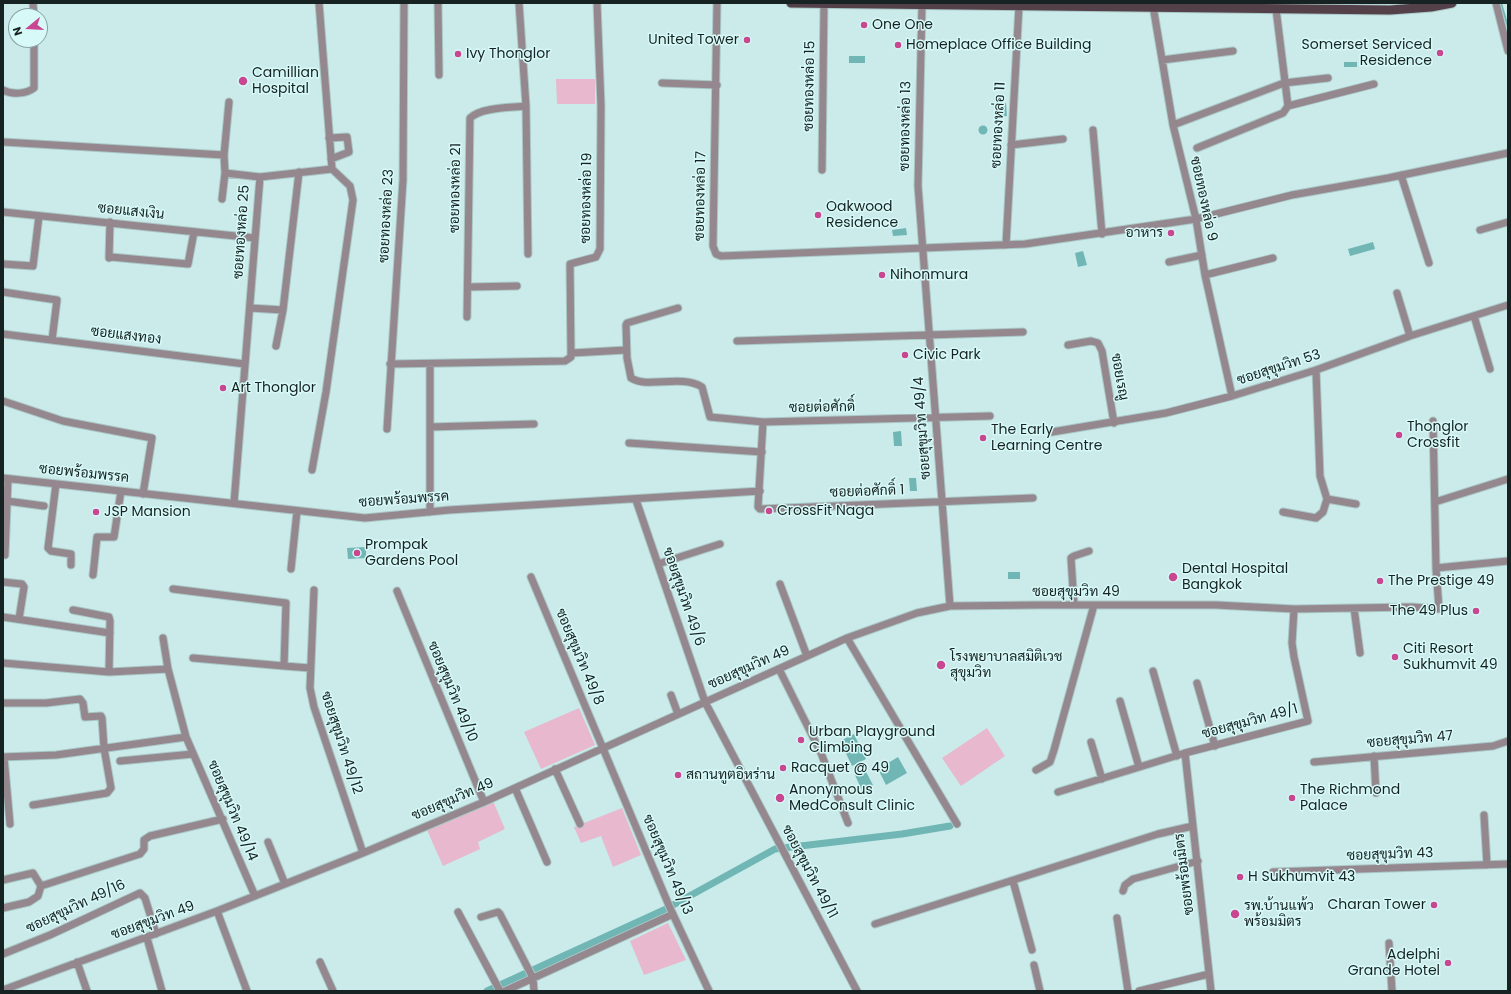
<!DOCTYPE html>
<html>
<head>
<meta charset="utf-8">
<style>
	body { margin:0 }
	#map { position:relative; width:1511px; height:994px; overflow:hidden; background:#caebea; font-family:Poppins,sans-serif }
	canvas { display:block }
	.frame { position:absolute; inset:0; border:4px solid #162322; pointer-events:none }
	.north { position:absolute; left:8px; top:8px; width:40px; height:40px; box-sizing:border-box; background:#d7f9f8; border:1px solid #8aa3a2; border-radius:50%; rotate:252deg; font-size:11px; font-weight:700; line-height:16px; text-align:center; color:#162322 }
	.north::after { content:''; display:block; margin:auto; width:14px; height:18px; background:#c84790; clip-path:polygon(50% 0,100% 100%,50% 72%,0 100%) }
</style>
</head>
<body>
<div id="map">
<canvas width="1511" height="994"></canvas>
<div class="frame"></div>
<div class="north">N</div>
</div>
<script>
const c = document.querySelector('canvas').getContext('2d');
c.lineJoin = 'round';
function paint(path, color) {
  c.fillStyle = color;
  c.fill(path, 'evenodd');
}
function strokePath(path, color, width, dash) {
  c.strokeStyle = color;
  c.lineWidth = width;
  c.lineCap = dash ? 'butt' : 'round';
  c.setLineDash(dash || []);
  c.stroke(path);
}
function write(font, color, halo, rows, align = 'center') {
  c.font = font + ' Poppins,Sarabun,sans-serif';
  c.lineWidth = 3;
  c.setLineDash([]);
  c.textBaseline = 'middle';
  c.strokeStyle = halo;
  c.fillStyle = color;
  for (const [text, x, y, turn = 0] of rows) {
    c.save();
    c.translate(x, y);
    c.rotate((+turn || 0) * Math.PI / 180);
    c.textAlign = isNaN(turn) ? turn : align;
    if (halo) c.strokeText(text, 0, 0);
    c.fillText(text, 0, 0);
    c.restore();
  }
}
const green = new Path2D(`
	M 556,79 L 595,79 L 595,104 L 557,104 Z
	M 579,708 L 595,745 L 541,769 L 524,732 Z
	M 987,728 L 1005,756 L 961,786 L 942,758 Z
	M 493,801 L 505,829 L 478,842 L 480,849 L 443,866 L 427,830 Z
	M 622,808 L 641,855 L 613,867 L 601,836 L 581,843 L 574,827 Z
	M 668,923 L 686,960 L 644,975 L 630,941 Z`);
const water = new Path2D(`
	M 849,56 L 865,56 L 865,63 L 849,63 Z
	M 1344,62 L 1357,62 L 1357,67 L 1344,67 Z
	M 999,103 L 1006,103 L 1007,116 L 999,117 Z
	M978.5 130a4.5 4.5 0 1 1 9 0a4.5 4.5 0 1 1-9 0Z
	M 906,228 L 907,235 L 893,236 L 892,230 Z
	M 1373,242 L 1375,249 L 1350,256 L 1348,249 Z
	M 1083,251 L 1087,265 L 1078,267 L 1075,253 Z
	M 901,431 L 902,446 L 894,446 L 893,432 Z
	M 909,478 L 916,478 L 917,491 L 910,491 Z
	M 366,547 L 366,558 L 348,559 L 347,548 Z
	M 1008,572 L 1020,572 L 1020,579 L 1008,579 Z
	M 854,734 L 866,759 L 852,766 L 840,741 Z
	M 898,757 L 907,773 L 886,785 L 878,769 Z
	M 865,770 L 873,785 L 862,791 L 855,775 Z`);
const stream = new Path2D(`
	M 1501,3 L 1508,27`);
const canal = new Path2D(`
	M 487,991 L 664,910 L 775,849 L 902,834 L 950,826`);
const minor = new Path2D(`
	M 33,3 L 34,16
	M 319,3 L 332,169
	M 438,3 L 439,75
	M 519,3 L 526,106 L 528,254
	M 717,3 L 713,246 L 716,254 L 721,256 L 1025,244 L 1196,219 L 1292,195 L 1388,178 L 1508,153
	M 1496,3 L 1508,51
	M 922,5 L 918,186 L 950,606
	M 1153,6 L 1173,125 L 1196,219 L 1205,275 L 1232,396
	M 1276,9 L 1288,106
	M 1162,60 L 1233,51
	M 662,83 L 717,85
	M 3,90 C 12,95 26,94 34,88 L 34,40
	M 1173,125 L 1284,83 L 1328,78
	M 1093,130 L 1102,234
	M 329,138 L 347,137 L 349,152 L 331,159
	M 3,142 L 224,155 L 225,173 L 260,177 L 332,169
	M 1011,145 L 1063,139
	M 1197,148 L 1283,113 L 1288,106 L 1374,84
	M 224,155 L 229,102
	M 822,170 L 824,3
	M 1401,175 L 1429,263
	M 222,199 L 225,173
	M 3,212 L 255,238
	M 110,222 L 109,258 L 111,257 L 188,264 L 194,232
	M 1480,230 L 1508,222
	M 1006,245 L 1019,6
	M 1169,262 L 1202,255
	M 3,264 L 33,266 L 39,216
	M 1205,275 L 1273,258
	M 468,287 L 517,286
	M 3,292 L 57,300 L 52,340
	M 1397,293 L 1410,336
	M 250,308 L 283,310
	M 678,308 L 627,323 L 626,325 L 627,358 L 631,378 C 648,389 681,374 702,387 L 710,417 L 763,422 L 990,416
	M 1474,316 L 1490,369
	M 467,317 L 470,118 C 482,107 510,108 526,106
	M 3,334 L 245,364
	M 737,341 L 1023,332
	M 1068,345 L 1091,341 L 1098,343 L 1102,351 L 1114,423
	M 276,346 L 283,310 L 299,172
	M 572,353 L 626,350
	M 390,364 L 565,361 L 571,357 L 570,264 L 596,257 L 600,249 L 601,106 L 597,3
	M 3,401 L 63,421 L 152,438 L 143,494
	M 763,422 L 758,507 L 760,509 L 1033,498
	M 430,427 L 534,424
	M 387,429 L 403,180 L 404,3
	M 1052,432 L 1166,413 L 1232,396 L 1316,370 L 1410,336 L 1508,305
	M 629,443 L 762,452
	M 312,470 L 326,392 L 353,200 L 350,186 L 332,169
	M 3,478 L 365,518 L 449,510 L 760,491
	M 56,484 L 48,548 L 51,551 L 71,554 L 71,565
	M 1327,499 L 1356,504
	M 636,500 L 705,702 L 857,991
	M 7,501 L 44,506
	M 1435,502 L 1508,479
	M 234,503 L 260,177
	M 430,512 L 430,364
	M 1283,512 L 1316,518 L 1323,512 L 1327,499 L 1320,476 L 1316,370
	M 5,555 L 8,479
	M 658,564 L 720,544
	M 1436,568 L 1508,561
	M 291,569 L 297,511
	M 93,575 L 97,537 L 114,537 L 121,491
	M 531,577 L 670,908 L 709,991
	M 3,582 L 22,584 L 24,587 L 19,619
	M 780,584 L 807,656
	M 173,589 L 286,603 L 284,666 L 310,668
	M 314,590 L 310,688 L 314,707 L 363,853
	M 397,591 L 484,802
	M 1074,605 L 1071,558 L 1074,556 L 1089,551
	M 1354,608 L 1360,653
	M 73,610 L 109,617 L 110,621 L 109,672
	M 3,617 L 110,633
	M 163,638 L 168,669 L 186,737 L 255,896
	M 847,638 L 957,824
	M 193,658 L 284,666
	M 3,663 L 109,672 L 168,669
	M 779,669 L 821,753 L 848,823
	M 1153,671 L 1177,756
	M 1197,683 L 1215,746
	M 671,695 L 678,714
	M 1120,701 L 1139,767
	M 3,703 L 46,703 L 80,699 L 83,703 L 85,717 L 101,716 L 102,718 L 104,748 L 111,788 L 107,793 L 33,805
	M 1091,742 L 1102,779
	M 1185,753 L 1211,991
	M 1374,756 L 1376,793
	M 3,757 L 56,755 L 186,737
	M 4,757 L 10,824
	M 120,761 L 193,754
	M 1314,762 L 1493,746 L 1508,741
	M 555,769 L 580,824
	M 1036,770 L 1050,762 L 1054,750 L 1094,605
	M 515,788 L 547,862
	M 1058,792 L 1185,753 L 1308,721 L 1294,657 L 1292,643 L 1294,609
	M 1484,815 L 1487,865
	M 268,842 L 285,884
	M 1273,872 L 1508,864
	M 3,880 L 33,873 L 41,886
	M 1013,881 L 1032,950
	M 1123,891 L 1125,885 L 1133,879 L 1198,861
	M 3,908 L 29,902 L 38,896 L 41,886 L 140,854 L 144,849 L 144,840 L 150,836 L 223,819
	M 217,911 L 247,991
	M 458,912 L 500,991
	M 481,917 L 498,912 L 500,914 L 533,978 L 534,991
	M 1117,918 L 1128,991
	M 875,924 L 1158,834 L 1193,826
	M 147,938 L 162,991
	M 1389,943 L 1392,991
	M 3,954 L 50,935 L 140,893 L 145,898 L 156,934
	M 77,962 L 87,991
	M 320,962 L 333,991
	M 1034,965 L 1040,991
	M 3,990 L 217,911 L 363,853 L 484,802 L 847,638 L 917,613 L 950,606 L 1039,605 L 1216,605 L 1294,609 L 1412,607 L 1439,609 L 1436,568 L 1433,421
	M 505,991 L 673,914
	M 1139,991 L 1209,974`);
const major = new Path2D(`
	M 791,3 L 1390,10 L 1431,7 L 1452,3`);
const markers = [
	[864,25,4,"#c84790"],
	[747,40,4,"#c84790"],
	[898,45,4,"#c84790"],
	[1440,53,4,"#c84790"],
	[458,54,4,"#c84790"],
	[243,81,5,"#c84790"],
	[818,215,4,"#c84790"],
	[1171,233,4,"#c84790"],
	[882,275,4,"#c84790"],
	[905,355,4,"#c84790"],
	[223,388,4,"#c84790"],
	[1399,435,4,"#c84790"],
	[983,438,4,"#c84790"],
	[769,511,4,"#c84790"],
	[96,512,4,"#c84790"],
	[357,553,4,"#c84790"],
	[1173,577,5,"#c84790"],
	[1380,581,4,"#c84790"],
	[1476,611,4,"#c84790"],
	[1395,657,4,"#c84790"],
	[941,665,5,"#c84790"],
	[801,740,4,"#c84790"],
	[783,768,4,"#c84790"],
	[678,775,4,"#c84790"],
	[780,798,5,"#c84790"],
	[1292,798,4,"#c84790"],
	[1240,877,4,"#c84790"],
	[1434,905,4,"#c84790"],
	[1235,914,5,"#c84790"],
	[1448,963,4,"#c84790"]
];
const poiNames = [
	["One One",872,25],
	["United Tower",739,40,"right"],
	["Homeplace Office Building",906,45],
	["Somerset Serviced",1432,45,"right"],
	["Residence",1432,61,"right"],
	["Ivy Thonglor",466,54],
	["Camillian",252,73],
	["Hospital",252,89],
	["Oakwood",826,207],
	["Residence",826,223],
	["อาหาร",1163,233,"right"],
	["Nihonmura",890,275],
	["Civic Park",913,355],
	["Art Thonglor",231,388],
	["Thonglor",1407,427],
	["Crossfit",1407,443],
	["The Early",991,430],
	["Learning Centre",991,446],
	["CrossFit Naga",777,511],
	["JSP Mansion",104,512],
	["Prompak",365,545],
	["Gardens Pool",365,561],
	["Dental Hospital",1182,569],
	["Bangkok",1182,585],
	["The Prestige 49",1388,581],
	["The 49 Plus",1468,611,"right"],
	["Citi Resort",1403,649],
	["Sukhumvit 49",1403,665],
	["โรงพยาบาลสมิติเวช",950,657],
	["สุขุมวิท",950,673],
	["Urban Playground",809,732],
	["Climbing",809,748],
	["Racquet @ 49",791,768],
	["สถานทูตอิหร่าน",686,775],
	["Anonymous",789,790],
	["MedConsult Clinic",789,806],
	["The Richmond",1300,790],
	["Palace",1300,806],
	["H Sukhumvit 43",1248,877],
	["Charan Tower",1426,905,"right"],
	["รพ.บ้านแพ้ว",1244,906],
	["พร้อมมิตร",1244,922],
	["Adelphi",1440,955,"right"],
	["Grande Hotel",1440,971,"right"]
];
const streetNames = [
	["ซอยทองหล่อ 15",810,86,-89],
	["ซอยทองหล่อ 11",999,125,-87],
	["ซอยทองหล่อ 13",906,126,-89],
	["ซอยทองหล่อ 21",456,188,-89],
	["ซอยทองหล่อ 17",701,196,-89],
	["ซอยทองหล่อ 19",587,198,-89],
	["ซอยทองหล่อ 9",1203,199,78],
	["ซอยแสงเงิน",131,212,6],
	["ซอยทองหล่อ 23",387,216,-87],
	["ซอยทองหล่อ 25",242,232,-86],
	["ซอยแสงทอง",126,336,7],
	["ซอยสุขุมวิท 53",1279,368,-18],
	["ซอยเรณู",1119,377,80],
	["ซอยต่อศักดิ์",822,408,-1],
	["ซอยสุขุมวิท 49/4",923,428,-94],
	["ซอยพร้อมพรรค",84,474,6],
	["ซอยต่อศักดิ์ 1",867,492,-2],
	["ซอยพร้อมพรรค",404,500,-4],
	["ซอยสุขุมวิท 49",1076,592],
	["ซอยสุขุมวิท 49/6",683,597,71],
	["ซอยสุขุมวิท 49/8",579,657,67],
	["ซอยสุขุมวิท 49",749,668,-24],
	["ซอยสุขุมวิท 49/10",452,692,67],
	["ซอยสุขุมวิท 49/1",1250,722,-15],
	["ซอยสุขุมวิท 47",1410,740,-5],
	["ซอยสุขุมวิท 49/12",341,743,72],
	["ซอยสุขุมวิท 49",453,800,-23],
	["ซอยสุขุมวิท 49/14",232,811,67],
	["ซอยสุขุมวิท 43",1390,855,-2],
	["ซอยสุขุมวิท 49/13",667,865,67],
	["ซอยสุขุมวิท 49/11",809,872,62],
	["ซอยพร้อมมิตร",1185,874,-97],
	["ซอยสุขุมวิท 49/16",76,907,-25],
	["ซอยสุขุมวิท 49",153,921,-20]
];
paint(green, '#e7b8ce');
paint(water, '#70b6b5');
strokePath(stream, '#70b6b5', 2);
strokePath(canal, '#70b6b5', 7);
strokePath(minor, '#aac7c6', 9);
strokePath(major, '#aac7c6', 11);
strokePath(minor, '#94888e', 7);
strokePath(major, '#534049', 9);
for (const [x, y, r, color] of markers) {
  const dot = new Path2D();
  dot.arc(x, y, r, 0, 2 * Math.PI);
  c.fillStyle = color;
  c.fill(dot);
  strokePath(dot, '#d7f9f8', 1.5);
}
write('14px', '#162322', '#d7f9f8', poiNames, 'left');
write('14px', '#162322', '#d7f9f8', streetNames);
</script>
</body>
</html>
